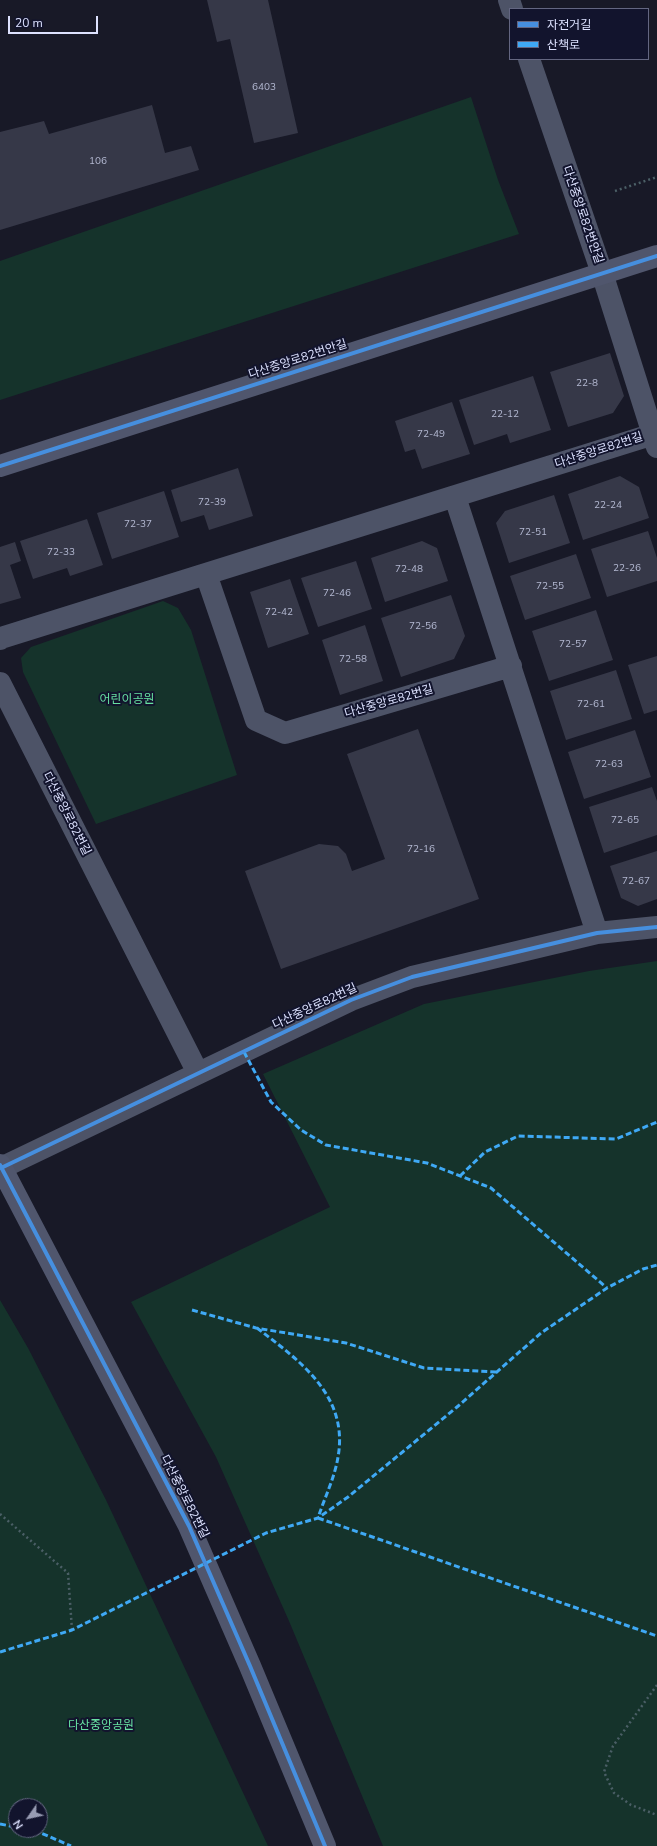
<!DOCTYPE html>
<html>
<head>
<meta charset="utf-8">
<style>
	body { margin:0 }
	#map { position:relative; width:657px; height:1846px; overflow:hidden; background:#181927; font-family:"Nunito Sans","Noto Sans KR",sans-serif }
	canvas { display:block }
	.legend { position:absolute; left:509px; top:8px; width:140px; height:52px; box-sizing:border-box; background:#12142d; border:1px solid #636681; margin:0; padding:5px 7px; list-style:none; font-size:12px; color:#dde2ff }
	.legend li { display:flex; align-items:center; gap:8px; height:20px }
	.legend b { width:20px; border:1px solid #636681 }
	.north { position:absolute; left:8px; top:1798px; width:40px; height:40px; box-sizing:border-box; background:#12142d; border:1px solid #636681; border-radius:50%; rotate:236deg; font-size:11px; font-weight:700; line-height:16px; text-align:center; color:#dde2ff }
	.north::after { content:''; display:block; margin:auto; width:14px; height:18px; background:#989cb3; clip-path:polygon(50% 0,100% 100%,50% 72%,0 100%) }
	.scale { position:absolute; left:8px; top:16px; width:90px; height:18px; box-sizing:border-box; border:2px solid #dde2ff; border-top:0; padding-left:5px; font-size:12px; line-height:14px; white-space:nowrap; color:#dde2ff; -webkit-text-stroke:3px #12142d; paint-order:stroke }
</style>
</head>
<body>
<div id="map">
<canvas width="657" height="1846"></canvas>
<ul class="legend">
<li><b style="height:5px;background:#468fdf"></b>자전거길</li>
<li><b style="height:5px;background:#3fa9f5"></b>산책로</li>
</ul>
<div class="north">N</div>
<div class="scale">20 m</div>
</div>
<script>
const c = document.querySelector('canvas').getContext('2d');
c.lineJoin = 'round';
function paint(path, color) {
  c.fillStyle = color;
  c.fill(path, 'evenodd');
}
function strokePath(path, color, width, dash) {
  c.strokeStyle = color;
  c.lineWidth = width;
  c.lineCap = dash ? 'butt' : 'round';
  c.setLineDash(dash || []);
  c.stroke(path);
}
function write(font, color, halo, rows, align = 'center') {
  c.font = font + ' "Nunito Sans","Noto Sans KR",sans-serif';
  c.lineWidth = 4;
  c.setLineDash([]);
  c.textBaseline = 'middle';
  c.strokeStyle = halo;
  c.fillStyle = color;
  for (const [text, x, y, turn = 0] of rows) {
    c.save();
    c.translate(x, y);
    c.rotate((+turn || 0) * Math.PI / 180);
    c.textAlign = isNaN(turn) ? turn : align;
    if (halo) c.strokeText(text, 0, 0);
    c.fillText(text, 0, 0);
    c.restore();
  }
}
const green = new Path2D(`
	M 471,97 L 498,180 L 519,234 L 0,400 L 0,261 Z
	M 163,601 L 178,608 L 191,630 L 237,775 L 96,824 L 23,672 L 21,658 L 31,647 Z
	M 657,961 L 657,1846 L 383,1846 L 289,1621 L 216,1457 L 131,1302 L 330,1207 L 263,1074 L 424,1004 L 589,971 Z
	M 0,1300 L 28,1348 L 106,1500 L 268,1846 L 0,1846 ZM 16,1806 L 40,1806 L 40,1830 L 16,1830 Z`);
const building = new Path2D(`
	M 207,0 L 268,0 L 298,133 L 254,143 L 230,39 L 217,42 Z
	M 152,105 L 165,153 L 191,146 L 199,170 L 0,230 L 0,132 L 44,121 L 49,134 Z
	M 610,353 L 624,396 L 613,413 L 568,427 L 550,372 Z
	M 533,376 L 551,430 L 510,443 L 507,434 L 474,445 L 459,400 Z
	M 452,402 L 470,454 L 422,469 L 415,449 L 405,452 L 395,421 Z
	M 238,468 L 253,516 L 209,530 L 204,515 L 181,522 L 171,490 Z
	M 620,476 L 639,487 L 649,518 L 583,540 L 568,494 Z
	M 164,491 L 179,537 L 112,559 L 97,513 Z
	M 554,495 L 570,543 L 509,563 L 496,523 L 505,511 Z
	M 87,519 L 103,565 L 70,576 L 67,568 L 33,579 L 20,541 Z
	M 648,531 L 657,558 L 657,581 L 607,597 L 591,549 Z
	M 422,541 L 437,548 L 448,581 L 385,602 L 371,558 Z
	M 15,542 L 21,561 L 10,565 L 21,598 L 0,604 L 0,547 Z
	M 576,554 L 591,598 L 525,620 L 510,576 Z
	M 356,561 L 372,609 L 318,627 L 301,578 Z
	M 290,579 L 309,634 L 268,648 L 250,592 Z
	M 451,595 L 465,636 L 454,659 L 401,677 L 381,618 Z
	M 596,610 L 613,660 L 549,681 L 532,631 Z
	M 365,625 L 383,681 L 340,695 L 322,640 Z
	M 657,656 L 657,710 L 644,714 L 628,665 Z
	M 616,670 L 632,719 L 566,740 L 550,691 Z
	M 418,729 L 479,899 L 281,969 L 245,871 L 319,844 L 338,846 L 346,854 L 352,871 L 385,859 L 347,754 Z
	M 635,730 L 651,777 L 584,799 L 568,752 Z
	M 652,787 L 657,801 L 657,835 L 604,853 L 589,807 Z
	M 657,851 L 657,899 L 638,906 L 621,898 L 610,866 Z`);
const path = new Path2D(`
	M 615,191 L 657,177
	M 0,1514 L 68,1573 L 72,1630
	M 657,1685 L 613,1746 L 604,1772 L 614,1793 L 631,1805 L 657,1815`);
const street = new Path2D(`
	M 509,0 L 512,9
	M 529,59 L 602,273 L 657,447
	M 455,497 L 597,933
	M 206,574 L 256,720 L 285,733 L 511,666
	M 0,639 L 1,638 L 657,433
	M 0,683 L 198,1073
	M 1,1168 L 351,1000 L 412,977 L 597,933 L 657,927`);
const secondary = new Path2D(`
	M 0,466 L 657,256
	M 0,1165 L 189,1526 L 250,1666 L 325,1846`);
const quiet = new Path2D(`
	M 244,1052 L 271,1102 L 301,1130 L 326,1145 L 427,1163 L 491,1188 L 607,1288
	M 460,1176 L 485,1152 L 518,1136 L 616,1139 L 657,1122
	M 192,1310 L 256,1328 L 346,1343 L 424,1368 L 497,1372
	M 257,1328 C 300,1361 349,1396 338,1457 C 335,1477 324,1499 318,1518
	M 318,1518 L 657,1636
	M 0,1652 L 72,1630 L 266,1533 L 318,1518 L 348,1497 L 457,1407 L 541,1333 L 607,1288 L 643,1269 L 657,1265
	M 0,1824 L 16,1827
	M 34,1830 L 71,1846`);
const cycleway = new Path2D(`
	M 0,466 L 657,256
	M 0,1165 L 189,1526 L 250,1666 L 325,1846
	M 1,1168 L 351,1000 L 412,977 L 597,933 L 657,927`);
const numberNames = [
	["6403",264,88],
	["106",98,162],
	["22-8",587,384],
	["22-12",505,415],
	["72-49",431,435],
	["72-39",212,503],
	["22-24",608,506],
	["72-37",138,525],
	["72-51",533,533],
	["72-33",61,553],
	["22-26",627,569],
	["72-48",409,570],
	["72-55",550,587],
	["72-46",337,594],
	["72-42",279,613],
	["72-56",423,627],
	["72-57",573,645],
	["72-58",353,660],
	["72-61",591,705],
	["72-63",609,765],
	["72-65",625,821],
	["72-16",421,850],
	["72-67",636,882]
];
const streetNames = [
	["다산중앙로82번안길",582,215,71],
	["다산중앙로82번안길",298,360,-18],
	["다산중앙로82번길",599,451,-18],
	["다산중앙로82번길",389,702,-16],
	["다산중앙로82번길",66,814,63],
	["다산중앙로82번길",315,1007,-25],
	["다산중앙로82번길",184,1497,63]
];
const parkNames = [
	["어린이공원",127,700],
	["다산중앙공원",101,1726]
];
paint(green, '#15332b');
paint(building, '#363848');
strokePath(path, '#4b5f66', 2.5, [2, 3]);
strokePath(street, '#4d5367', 22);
strokePath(secondary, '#50566d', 22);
strokePath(quiet, '#3fa9f5', 3, [6, 3]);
strokePath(cycleway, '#468fdf', 4);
write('10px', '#b3b8d1', null, numberNames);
write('12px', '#dde2ff', '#12142d', streetNames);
write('12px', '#67e1a2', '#12142d', parkNames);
</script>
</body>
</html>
